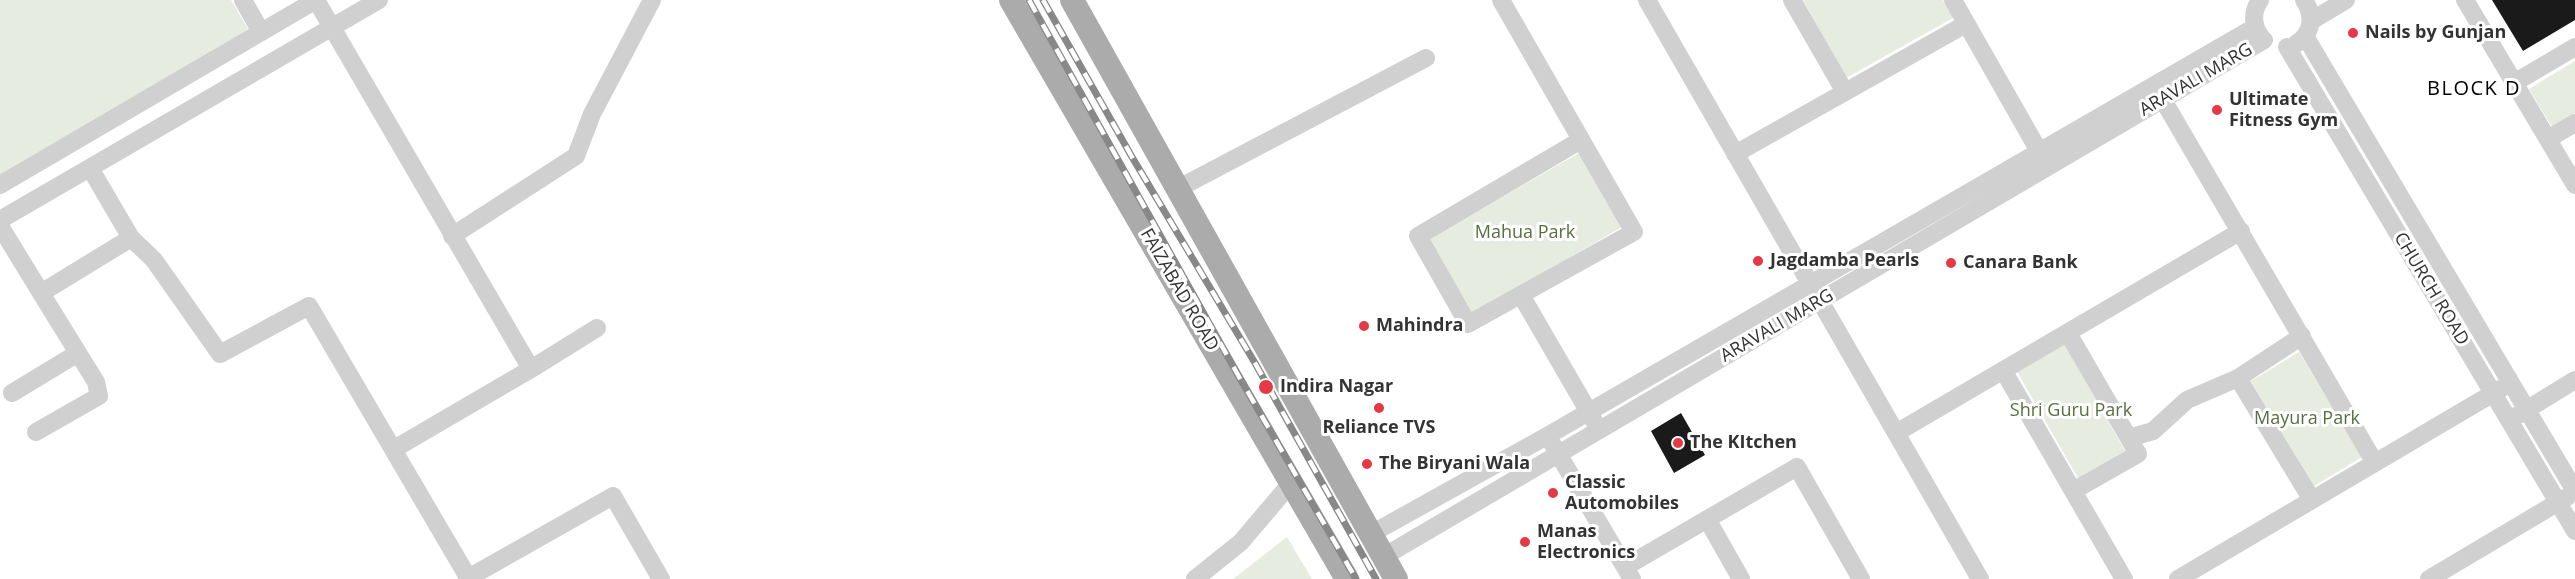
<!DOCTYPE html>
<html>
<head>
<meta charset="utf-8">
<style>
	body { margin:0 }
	canvas { display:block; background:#fff }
</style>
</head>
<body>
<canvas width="2575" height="579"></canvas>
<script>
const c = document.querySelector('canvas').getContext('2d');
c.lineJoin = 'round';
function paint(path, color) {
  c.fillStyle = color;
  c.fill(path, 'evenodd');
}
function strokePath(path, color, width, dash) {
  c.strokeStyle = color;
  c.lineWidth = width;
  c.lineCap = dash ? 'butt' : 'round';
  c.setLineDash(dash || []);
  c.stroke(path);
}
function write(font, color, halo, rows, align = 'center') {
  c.font = font + ' "Open Sans",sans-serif';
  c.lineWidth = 6;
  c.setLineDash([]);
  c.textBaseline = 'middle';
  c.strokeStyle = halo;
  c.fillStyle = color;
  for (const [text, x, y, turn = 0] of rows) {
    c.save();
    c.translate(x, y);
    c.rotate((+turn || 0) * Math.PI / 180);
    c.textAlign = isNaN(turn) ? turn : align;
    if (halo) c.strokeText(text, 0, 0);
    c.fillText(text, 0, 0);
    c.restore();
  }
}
const green = new Path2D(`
	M 0,0 L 231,0 L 248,29 L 0,177 Z
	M 1803,0 L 1943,0 L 1953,18 L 1846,78 Z
	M 2575,61 L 2575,113 L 2552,127 L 2529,89 Z
	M 1579,153 L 1622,227 L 1472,314 L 1429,239 Z
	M 2064,343 L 2125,451 L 2078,478 L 2016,370 Z
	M 2299,352 L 2362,457 L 2314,486 L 2251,381 Z
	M 1287,537 L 1312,579 L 1233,579 Z`);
const building = new Path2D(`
	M 2492,0 L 2575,0 L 2575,20 L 2523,51 Z
	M 1681,413 L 1705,455 L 1674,473 L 1651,431 Z`);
const minor = new Path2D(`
	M 243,0 L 261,32
	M 1501,0 L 1634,232 L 1468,324 L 1418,236 L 1581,140
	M 1647,0 L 1980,579
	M 1792,0 L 1845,92
	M 1953,0 L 2044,160
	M 2260,0 C 2252,12 2252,25 2261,37
	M 2465,0 L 2575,185
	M 2311,21 L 2346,0
	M 2305,36 L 2575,491
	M 2297,43 C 2313,33 2314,15 2304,0
	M 2287,47 L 2575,531
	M 2514,83 L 2575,47
	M 2163,100 L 2375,463
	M 2548,139 L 2575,123
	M 1735,154 L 1966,24
	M 90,168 L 131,238 L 154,260 L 220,354 L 309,306 L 469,579
	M 0,185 L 316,0 L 531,369 L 597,328
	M 1177,189 L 1426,58
	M 0,220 L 379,0
	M 0,226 L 41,293
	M 452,236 L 576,156 L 592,114 L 652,0
	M 1521,295 L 1594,421
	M 2068,333 L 2138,454 L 2073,491
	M 2302,336 L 2238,378 L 2312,500
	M 2003,370 L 2124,579
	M 12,393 L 78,353 L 41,293 L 131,238
	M 2518,415 L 2575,380
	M 36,432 L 99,396 L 96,382 L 78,353
	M 1896,433 L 2241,231
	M 2129,438 L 2153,431 L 2187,400 L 2238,378
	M 1553,445 L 1632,579
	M 394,449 L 531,369
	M 1707,519 L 1741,579
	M 1371,534 L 1547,436 L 2255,27
	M 1383,557 L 2264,40
	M 1625,567 L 1797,467 L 1861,579
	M 468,578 L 613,496 L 661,579
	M 1195,579 L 1241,542 L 1291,483
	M 2178,579 L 2502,388
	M 2429,579 L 2567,497`);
const major = new Path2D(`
	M 1011,0 L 1347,579
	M 1072,0 L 1396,579`);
const rail = new Path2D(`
	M 1029,0 L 1238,375 L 1356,579
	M 1043,0 L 1132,157 L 1255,363 L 1376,579`);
const markers = [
	[2353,33,6,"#e63946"],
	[2217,110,6,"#e63946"],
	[1758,261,6,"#e63946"],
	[1951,263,6,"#e63946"],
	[1364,326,6,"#e63946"],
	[1266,387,8,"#e63946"],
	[1379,408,6,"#e63946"],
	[1678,443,6,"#e63946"],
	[1367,464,6,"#e63946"],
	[1553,493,6,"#e63946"],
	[1525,542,6,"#e63946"]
];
const poiNames = [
	["Nails by Gunjan",2365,33],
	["Ultimate",2229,100],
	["Fitness Gym",2229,121],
	["Jagdamba Pearls",1770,261],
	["Canara Bank",1963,263],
	["Mahindra",1376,326],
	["Indira Nagar",1280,387],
	["Reliance TVS",1379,428,"center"],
	["The KItchen",1690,443],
	["The Biryani Wala",1379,464],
	["Classic",1565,483],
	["Automobiles",1565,504],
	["Manas",1537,532],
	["Electronics",1537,553]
];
const streetNames = [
	["ARAVALI MARG",2196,80,-30],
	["CHURCH ROAD",2431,289,59],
	["FAIZABAD ROAD",1179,290,60],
	["ARAVALI MARG",1777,326,-30]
];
const parkNames = [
	["Mahua Park",1525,233],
	["Shri Guru Park",2071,411],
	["Mayura Park",2307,419]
];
const neighbourhoodNames = [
	["BLOCK D",2474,89]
];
paint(green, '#e6ecdf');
paint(building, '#1a1a1a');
strokePath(minor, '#d0d0d0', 18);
strokePath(major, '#ababab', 24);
strokePath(rail, '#888', 7);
strokePath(rail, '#fff', 4.5, [14]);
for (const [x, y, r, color] of markers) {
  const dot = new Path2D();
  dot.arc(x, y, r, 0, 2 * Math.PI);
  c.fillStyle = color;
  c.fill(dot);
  strokePath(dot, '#fff', 2);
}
write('bold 18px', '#333', '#fff', poiNames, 'left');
write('18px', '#333', '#fff', streetNames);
write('18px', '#56703f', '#fff', parkNames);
c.letterSpacing = '1.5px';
write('20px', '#000', '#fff', neighbourhoodNames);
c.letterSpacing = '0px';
</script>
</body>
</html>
